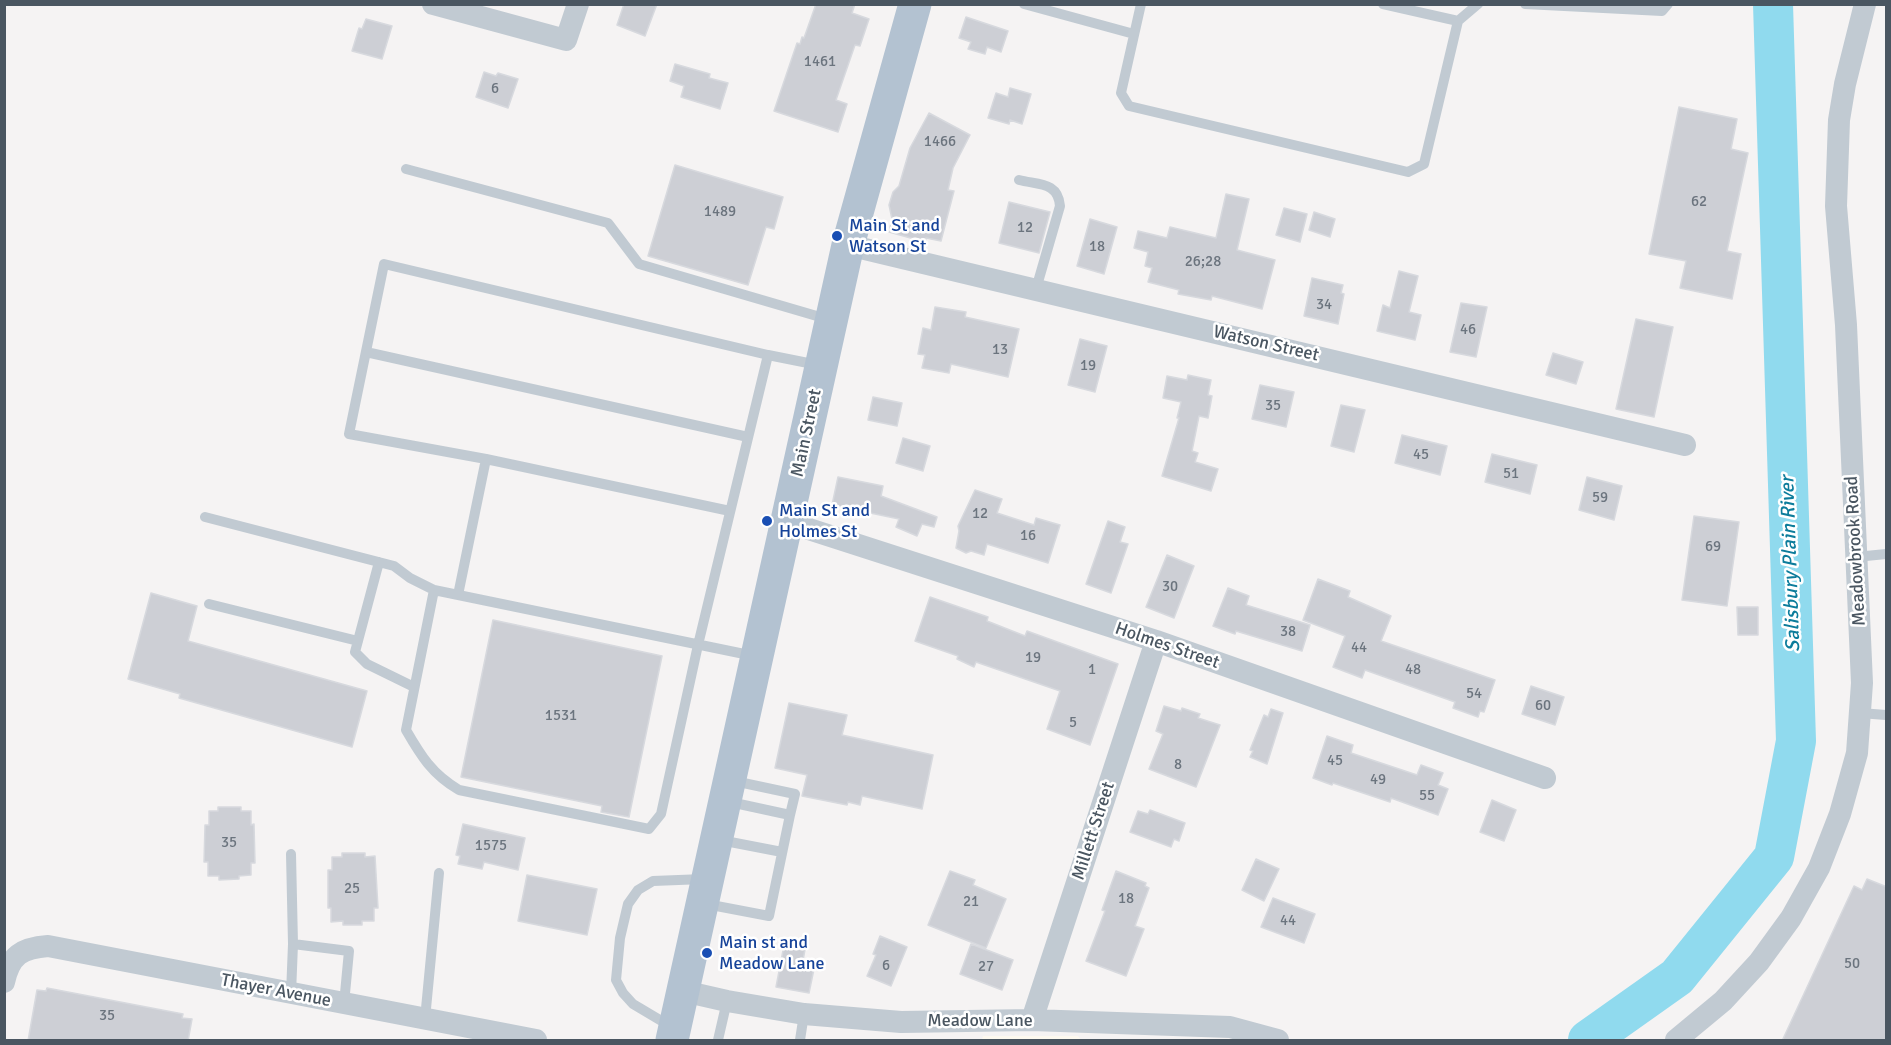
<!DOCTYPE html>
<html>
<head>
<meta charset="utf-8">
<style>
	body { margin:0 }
	#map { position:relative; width:1891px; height:1045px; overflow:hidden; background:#f5f3f3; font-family:Signika,sans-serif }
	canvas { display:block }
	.frame { position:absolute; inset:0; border:6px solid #4a5661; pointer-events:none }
</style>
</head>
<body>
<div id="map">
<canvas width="1891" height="1045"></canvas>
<div class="frame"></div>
</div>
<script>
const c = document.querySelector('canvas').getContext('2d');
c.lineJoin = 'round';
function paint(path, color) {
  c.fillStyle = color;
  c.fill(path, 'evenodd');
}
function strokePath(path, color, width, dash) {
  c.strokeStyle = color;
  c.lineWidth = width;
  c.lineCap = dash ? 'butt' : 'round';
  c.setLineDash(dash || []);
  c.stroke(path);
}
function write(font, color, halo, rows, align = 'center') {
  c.font = font + ' Signika,sans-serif';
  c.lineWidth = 5;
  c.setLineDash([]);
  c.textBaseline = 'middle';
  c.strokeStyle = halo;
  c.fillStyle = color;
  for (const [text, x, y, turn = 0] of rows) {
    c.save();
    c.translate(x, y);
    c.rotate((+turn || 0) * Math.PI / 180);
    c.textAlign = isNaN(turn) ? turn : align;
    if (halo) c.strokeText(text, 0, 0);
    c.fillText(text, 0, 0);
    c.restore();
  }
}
const commercial = new Path2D(`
	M 983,1036 L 1078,1036 L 1081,1040 L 982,1040 Z`);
const river = new Path2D(`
	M 1588,1040 L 1677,977 L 1774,857 L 1796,741 L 1773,4`);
const building = new Path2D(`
	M 624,4 L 657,4 L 645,36 L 617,25 Z
	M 816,4 L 855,4 L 852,13 L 869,19 L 860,46 L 855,45 L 836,100 L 847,104 L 838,132 L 774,111 L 797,43 L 800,44 L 802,37 L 804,38 Z
	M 966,17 L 1008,31 L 1001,52 L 987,47 L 985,54 L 968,49 L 971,42 L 959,38 Z
	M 366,19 L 392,26 L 382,59 L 352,51 L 359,28 L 362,29 Z
	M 675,64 L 710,74 L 709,78 L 728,83 L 720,109 L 681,97 L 684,86 L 670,81 Z
	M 484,72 L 496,76 L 498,73 L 518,79 L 508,108 L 476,97 Z
	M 1010,88 L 1031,94 L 1022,124 L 1010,120 L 1009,124 L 988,118 L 996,93 L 1008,97 Z
	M 1679,107 L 1737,119 L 1731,149 L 1748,153 L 1727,251 L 1741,254 L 1732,299 L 1680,288 L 1686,261 L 1649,254 Z
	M 929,113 L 970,135 L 953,168 L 948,190 L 954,191 L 941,241 L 926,238 L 925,242 L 889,232 L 892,219 L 889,205 L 893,192 L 899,186 L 910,148 Z
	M 675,165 L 783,197 L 774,229 L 766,227 L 748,285 L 648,256 Z
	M 1226,194 L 1249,199 L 1237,250 L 1275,260 L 1262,309 L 1212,296 L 1211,300 L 1178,294 L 1179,290 L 1148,282 L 1152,268 L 1145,266 L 1148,252 L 1134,248 L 1138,231 L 1167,238 L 1170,227 L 1216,238 Z
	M 1009,202 L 1050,212 L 1039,253 L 999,243 Z
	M 1284,208 L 1307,214 L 1300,242 L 1276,235 Z
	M 1314,212 L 1335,219 L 1330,237 L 1309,230 Z
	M 1090,219 L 1117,227 L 1104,274 L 1077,266 Z
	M 1399,271 L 1418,276 L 1409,312 L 1421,315 L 1415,340 L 1377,331 L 1383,305 L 1390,308 Z
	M 1312,278 L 1343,285 L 1341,293 L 1344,294 L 1338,324 L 1304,316 Z
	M 1461,303 L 1487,307 L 1476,357 L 1450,352 Z
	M 935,307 L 966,312 L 965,317 L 1019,329 L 1008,377 L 951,364 L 949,373 L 922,368 L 925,355 L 918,354 L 923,328 L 931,330 Z
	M 1636,319 L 1673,327 L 1654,417 L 1616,409 Z
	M 1080,339 L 1107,346 L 1095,392 L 1068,385 Z
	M 1553,353 L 1583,362 L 1576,384 L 1546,375 Z
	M 1188,375 L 1211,380 L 1208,395 L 1212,396 L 1208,418 L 1199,416 L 1192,451 L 1198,453 L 1195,462 L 1218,469 L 1211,491 L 1162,476 L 1179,418 L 1177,418 L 1181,402 L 1163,398 L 1167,376 L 1187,380 Z
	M 1260,385 L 1294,392 L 1286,427 L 1252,419 Z
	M 873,397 L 902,403 L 897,426 L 868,420 Z
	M 1341,405 L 1365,410 L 1354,452 L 1331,446 Z
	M 1402,435 L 1447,446 L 1440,475 L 1395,463 Z
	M 903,438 L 930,446 L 923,471 L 896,463 Z
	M 1492,454 L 1537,465 L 1530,494 L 1485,482 Z
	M 838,477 L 883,486 L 881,496 L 937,517 L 934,527 L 922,524 L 917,536 L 896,527 L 899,519 L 832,505 Z
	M 1587,477 L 1622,486 L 1614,520 L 1579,510 Z
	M 975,490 L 1002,499 L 997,513 L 1034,525 L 1036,518 L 1060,525 L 1048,563 L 987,544 L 984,555 L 971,551 L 966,553 L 956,548 L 959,531 L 958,526 Z
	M 1694,516 L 1739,522 L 1727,606 L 1682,600 Z
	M 1108,521 L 1125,527 L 1120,542 L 1128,544 L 1111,593 L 1086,584 Z
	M 1167,555 L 1194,566 L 1174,618 L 1146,607 Z
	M 1318,579 L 1350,591 L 1348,597 L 1391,616 L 1381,641 L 1495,680 L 1484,712 L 1480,711 L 1478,717 L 1453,708 L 1455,702 L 1365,670 L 1362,678 L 1333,667 L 1345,636 L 1303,620 Z
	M 1228,588 L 1249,596 L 1246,605 L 1310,625 L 1302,651 L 1236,631 L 1235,634 L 1213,626 Z
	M 151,593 L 197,606 L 188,641 L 367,691 L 352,747 L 179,698 L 180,694 L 128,679 Z
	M 930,597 L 988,617 L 987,621 L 1025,636 L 1027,631 L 1118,664 L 1090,745 L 1047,729 L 1060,691 L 976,662 L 974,667 L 957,659 L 958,656 L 915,641 Z
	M 1737,607 L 1758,607 L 1758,635 L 1738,635 Z
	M 493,620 L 662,656 L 629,817 L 601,812 L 602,806 L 461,777 Z
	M 1531,686 L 1564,697 L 1555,725 L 1522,714 Z
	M 789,703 L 847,715 L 842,735 L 933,755 L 922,809 L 862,796 L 860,805 L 848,802 L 847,805 L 802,796 L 807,775 L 775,768 Z
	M 1164,706 L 1181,711 L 1182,708 L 1200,714 L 1198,718 L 1220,725 L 1196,787 L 1149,769 L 1163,734 L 1156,731 Z
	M 1271,709 L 1283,713 L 1267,764 L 1250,757 L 1253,751 L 1250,750 L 1264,715 L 1268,717 Z
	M 1327,736 L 1353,745 L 1351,753 L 1417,775 L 1421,765 L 1443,773 L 1438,785 L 1448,789 L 1438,815 L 1391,798 L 1390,802 L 1333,783 L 1332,785 L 1313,778 Z
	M 1492,800 L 1516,810 L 1504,841 L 1480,832 Z
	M 218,807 L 241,807 L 241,811 L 251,811 L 251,825 L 254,824 L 255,863 L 251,863 L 251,875 L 239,876 L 239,879 L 219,880 L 219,876 L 208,876 L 208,862 L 204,862 L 205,825 L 209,825 L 209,811 L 218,811 Z
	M 1150,810 L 1185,823 L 1179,841 L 1174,839 L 1171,847 L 1130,832 L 1138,811 L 1148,814 Z
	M 463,824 L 525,838 L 518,870 L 484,862 L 482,869 L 458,864 L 460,856 L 456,855 Z
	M 342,853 L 365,853 L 365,857 L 375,856 L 378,908 L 374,908 L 374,921 L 362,921 L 362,925 L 343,925 L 343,921 L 331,922 L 331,908 L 328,908 L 328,870 L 332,870 L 332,857 L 342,857 Z
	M 1256,859 L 1279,869 L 1264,901 L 1242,890 Z
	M 950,871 L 975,880 L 973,885 L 1006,899 L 986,948 L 928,925 Z
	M 1116,871 L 1146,883 L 1145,886 L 1149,888 L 1135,926 L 1144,929 L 1126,976 L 1086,961 L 1105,911 L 1102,910 Z
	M 527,875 L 597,889 L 587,935 L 518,921 Z
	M 1867,879 L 1887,887 L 1887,1041 L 1782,1041 L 1854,886 L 1862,890 Z
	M 1273,898 L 1315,914 L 1304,943 L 1261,927 Z
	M 880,936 L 907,947 L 891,986 L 867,976 L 876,955 L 873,954 Z
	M 785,940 L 806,944 L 802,966 L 814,969 L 809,993 L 776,987 Z
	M 971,944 L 1013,960 L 1002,990 L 960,974 Z
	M 47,988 L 183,1014 L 182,1018 L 192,1019 L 188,1041 L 28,1041 L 37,990 L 46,991 Z`);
const lane = new Path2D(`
	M 1024,4 L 1134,34
	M 1141,4 L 1121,93 L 1129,106 L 1408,172 L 1424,164 L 1458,21 L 1478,4
	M 1383,4 L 1458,21
	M 1525,4 L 1662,11 L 1668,4
	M 406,169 L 608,223 L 639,264 L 827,319
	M 1019,180 C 1039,185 1058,182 1060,206 L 1036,289
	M 366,352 L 748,437
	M 768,355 L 818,365
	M 205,517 L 394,566 L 410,578 L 434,590 L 754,656
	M 1856,557 L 1886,554
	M 379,562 L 355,652 L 367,664 L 414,687
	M 434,590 L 406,730 C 421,756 432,774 459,790 L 649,829 L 661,814 L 698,645 L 768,355 L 384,264 L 349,434 L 486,459
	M 458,595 L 486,459 L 730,511
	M 209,604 L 358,641
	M 1860,713 L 1886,715
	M 734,781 L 795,794 L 790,815
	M 720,840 L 782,852
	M 706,904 L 769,916 L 790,815 L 730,802
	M 293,944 L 349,951 L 344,1004
	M 291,994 L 293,944 L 291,854
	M 425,1019 L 439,873
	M 670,1026 L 633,1004 L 623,993 L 616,980 L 620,938 L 628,904 L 638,890 L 653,881 L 704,879
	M 718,1040 L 727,1001
	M 800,1040 L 804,1014`);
const street = new Path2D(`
	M 433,4 L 566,40 L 578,4
	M 848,245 L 1685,445
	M 787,522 L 1156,641 L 1545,778
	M 4,982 C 10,955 22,948 48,946 L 536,1040
	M 683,991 L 727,1001 L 804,1014 L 901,1022 L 1032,1020 L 1230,1027 L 1278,1040
	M 1032,1020 L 1156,641
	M 1676,1040 L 1723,1001 L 1759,962 L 1791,918 L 1819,868 L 1840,814 L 1857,753 L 1862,683 L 1846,325 L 1836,206 L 1839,120 L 1845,84 L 1865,4`);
const primary = new Path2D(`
	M 672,1040 L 848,245 L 915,4`);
const markers = [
	[837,236,6,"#1a4fb4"],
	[767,521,6,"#1a4fb4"],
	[707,953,6,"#1a4fb4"]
];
const numberNames = [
	["1461",820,62],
	["6",495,89],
	["1466",940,142],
	["62",1699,202],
	["1489",720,212],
	["12",1025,228],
	["18",1097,247],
	["26;28",1203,262],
	["34",1324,305],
	["46",1468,330],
	["13",1000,350],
	["19",1088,366],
	["35",1273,406],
	["45",1421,455],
	["51",1511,474],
	["59",1600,498],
	["12",980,514],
	["16",1028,536],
	["69",1713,547],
	["30",1170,587],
	["38",1288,632],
	["44",1359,648],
	["19",1033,658],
	["1",1092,670],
	["48",1413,670],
	["54",1474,694],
	["60",1543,706],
	["1531",561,716],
	["5",1073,723],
	["45",1335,761],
	["8",1178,765],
	["49",1378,780],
	["55",1427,796],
	["35",229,843],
	["1575",491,846],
	["25",352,889],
	["18",1126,899],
	["21",971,902],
	["44",1288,921],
	["50",1852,964],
	["6",886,966],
	["27",986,967],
	["35",107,1016]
];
const transitNames = [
	["Main St and",849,226],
	["Watson St",849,247],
	["Main St and",779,511],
	["Holmes St",779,532],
	["Main st and",719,943],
	["Meadow Lane",719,964]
];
const streetNames = [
	["Watson Street",1266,344,13],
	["Main Street",807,433,-78],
	["Meadowbrook Road",1856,551,-93],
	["Holmes Street",1167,646,19],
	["Millett Street",1094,831,-72],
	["Thayer Avenue",276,991,11],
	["Meadow Lane",980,1021]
];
const waterNames = [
	["Salisbury Plain River",1791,564,-92]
];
paint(commercial, '#fdf9ef');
strokePath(river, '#90daee', 40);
paint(building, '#cdcfd5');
strokePath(building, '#d7d9de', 1.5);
strokePath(lane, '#c1cad2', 10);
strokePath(street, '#c1cad2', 22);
strokePath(primary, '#b3c2d1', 33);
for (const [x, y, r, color] of markers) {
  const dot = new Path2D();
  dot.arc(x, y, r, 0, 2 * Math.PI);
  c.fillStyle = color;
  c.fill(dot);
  strokePath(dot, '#fff', 2);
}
write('15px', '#6b747e', null, numberNames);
write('18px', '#164399', '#fff', transitNames, 'left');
write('18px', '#4a5661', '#fff', streetNames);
write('italic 20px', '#0c7c9b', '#fff', waterNames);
</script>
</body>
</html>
